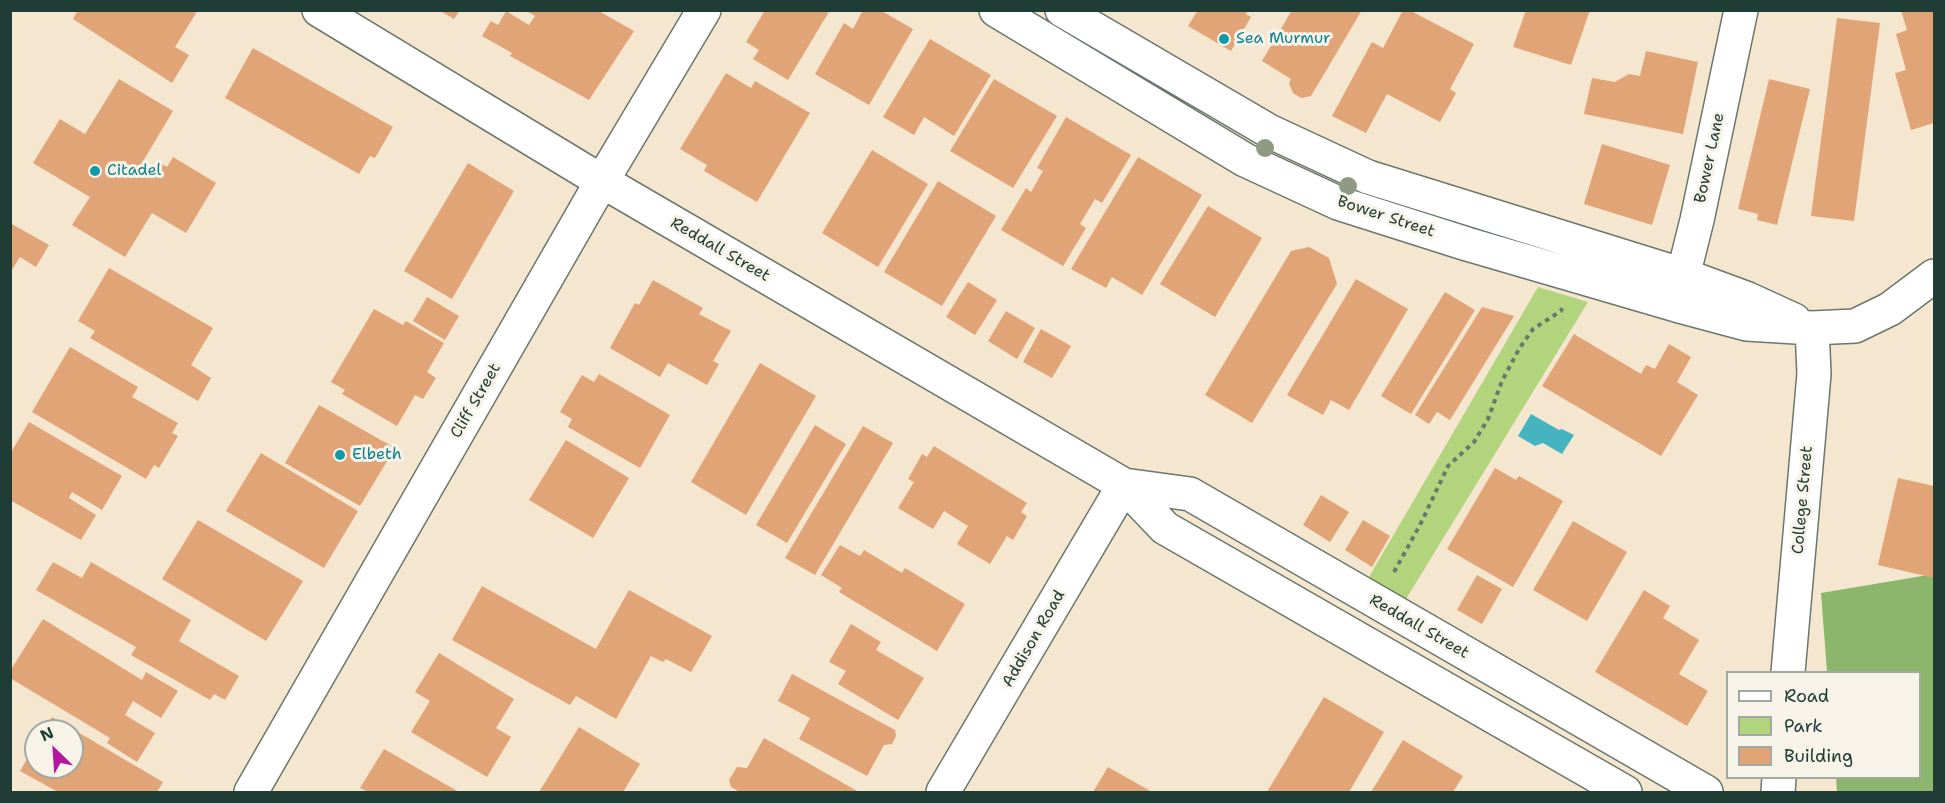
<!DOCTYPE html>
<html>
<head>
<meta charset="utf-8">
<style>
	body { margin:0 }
	#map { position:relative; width:1945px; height:803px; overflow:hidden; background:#f5e6d0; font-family:"Shantell Sans",sans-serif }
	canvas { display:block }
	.frame { position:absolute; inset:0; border:12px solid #1f3d34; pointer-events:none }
	.legend { position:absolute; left:1726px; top:671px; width:195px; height:108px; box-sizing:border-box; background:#f7f3e8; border:2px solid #a1aaa0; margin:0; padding:8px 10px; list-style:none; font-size:18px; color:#1f3d34 }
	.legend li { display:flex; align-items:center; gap:12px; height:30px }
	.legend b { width:30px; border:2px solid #a1aaa0 }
	.north { position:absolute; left:24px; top:719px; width:60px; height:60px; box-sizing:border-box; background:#f7f3e8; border:2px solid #a1aaa0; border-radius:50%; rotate:335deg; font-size:16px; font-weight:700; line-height:24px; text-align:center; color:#1f3d34 }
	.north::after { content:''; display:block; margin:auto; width:21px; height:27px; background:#b5179e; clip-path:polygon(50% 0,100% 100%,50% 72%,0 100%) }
</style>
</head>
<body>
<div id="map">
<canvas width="1945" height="803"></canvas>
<div class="frame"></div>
<ul class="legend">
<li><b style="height:8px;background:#fff"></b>Road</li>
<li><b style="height:16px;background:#b1d47c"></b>Park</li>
<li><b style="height:16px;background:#e1a476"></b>Building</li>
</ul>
<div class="north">N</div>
</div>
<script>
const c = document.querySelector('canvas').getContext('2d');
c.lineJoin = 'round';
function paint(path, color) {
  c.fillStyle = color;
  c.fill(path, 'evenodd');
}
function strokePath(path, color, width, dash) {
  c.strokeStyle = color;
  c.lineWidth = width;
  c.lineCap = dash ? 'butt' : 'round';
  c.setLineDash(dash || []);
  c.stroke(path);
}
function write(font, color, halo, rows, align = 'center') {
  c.font = font + ' "Shantell Sans",sans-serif';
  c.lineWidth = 6;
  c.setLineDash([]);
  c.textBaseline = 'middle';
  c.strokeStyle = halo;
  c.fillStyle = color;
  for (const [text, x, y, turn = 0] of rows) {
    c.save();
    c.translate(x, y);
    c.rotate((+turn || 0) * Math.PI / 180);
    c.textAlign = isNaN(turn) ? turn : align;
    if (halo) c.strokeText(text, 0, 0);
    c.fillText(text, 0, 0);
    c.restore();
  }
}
const green = new Path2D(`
	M 1538,287 L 1588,302 L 1406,599 L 1369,577 Z`);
const forest = new Path2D(`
	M 1934,574 L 1934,792 L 1837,792 L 1836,778 L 1920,778 L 1920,672 L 1827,672 L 1821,593 Z`);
const water = new Path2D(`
	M 1531,414 L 1559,430 L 1562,429 L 1574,435 L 1562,454 L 1543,443 L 1535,446 L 1518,436 Z`);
const building = new Path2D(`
	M 78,10 L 198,10 L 175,47 L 189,55 L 172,83 L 73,19 Z
	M 439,10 L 460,10 L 454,19 Z
	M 525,10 L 597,10 L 634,31 L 589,100 L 510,56 L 512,53 L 482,36 L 491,21 L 498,25 L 506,11 L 529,25 L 535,16 Z
	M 765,10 L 830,10 L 788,80 L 753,59 L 759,50 L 746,42 Z
	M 863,10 L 880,10 L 913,29 L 869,105 L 815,74 L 844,23 L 853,29 Z
	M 1198,10 L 1248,10 L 1246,14 L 1251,17 L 1231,51 L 1188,26 Z
	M 1292,10 L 1362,10 L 1311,96 L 1301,98 L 1293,93 L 1289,83 L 1291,79 L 1262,61 Z
	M 1403,10 L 1409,10 L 1474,44 L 1450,89 L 1456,93 L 1440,122 L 1387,94 L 1366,133 L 1332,116 L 1372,42 L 1383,48 Z
	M 1526,10 L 1590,10 L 1571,65 L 1513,47 Z
	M 1901,10 L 1934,10 L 1934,123 L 1911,130 L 1895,73 L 1906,70 L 1896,34 L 1907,30 Z
	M 1837,18 L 1880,23 L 1854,221 L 1811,216 Z
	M 930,39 L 991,75 L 954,136 L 924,117 L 914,135 L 883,117 Z
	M 253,48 L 393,127 L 375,158 L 370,156 L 359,174 L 225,98 Z
	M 1646,51 L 1698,62 L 1683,134 L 1584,114 L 1592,78 L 1615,82 L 1629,74 L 1640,76 Z
	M 726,73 L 751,88 L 755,81 L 810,113 L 757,202 L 704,171 L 707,165 L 680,149 Z
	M 119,79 L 173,111 L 139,168 L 150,174 L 157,161 L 167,167 L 173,157 L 216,183 L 186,233 L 152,213 L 125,257 L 72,225 L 90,197 L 33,163 L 60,119 L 85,134 Z
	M 994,79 L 1057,116 L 1013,188 L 950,151 Z
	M 1769,79 L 1810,89 L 1777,225 L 1757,220 L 1758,214 L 1738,209 Z
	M 1066,117 L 1131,155 L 1102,203 L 1095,199 L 1080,224 L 1086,228 L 1063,266 L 1001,230 L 1026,188 L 1031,192 L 1043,171 L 1037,168 Z
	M 1602,144 L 1670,165 L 1652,225 L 1584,204 Z
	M 872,150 L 928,184 L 878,267 L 822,233 Z
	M 1138,157 L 1202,195 L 1142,295 L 1112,277 L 1106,288 L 1071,269 Z
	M 468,163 L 514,191 L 452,299 L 404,271 Z
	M 938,181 L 996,216 L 942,306 L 884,272 Z
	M 1208,206 L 1262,238 L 1215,317 L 1160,284 Z
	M 10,223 L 49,245 L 36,267 L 20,257 L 10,273 Z
	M 1309,247 L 1329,258 L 1337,284 L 1252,423 L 1205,395 L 1291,251 Z
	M 109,268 L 213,328 L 191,365 L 211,378 L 198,401 L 90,338 L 95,331 L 78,321 Z
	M 1356,279 L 1408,309 L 1349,410 L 1331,400 L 1323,415 L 1287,395 Z
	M 653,280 L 703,308 L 699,314 L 731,331 L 713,361 L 719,364 L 707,385 L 668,363 L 660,377 L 610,348 L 635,303 L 639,305 Z
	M 968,282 L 997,300 L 975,335 L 946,317 Z
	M 1445,292 L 1475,310 L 1411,414 L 1381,396 Z
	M 427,297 L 459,316 L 445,340 L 413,321 Z
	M 1482,307 L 1514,316 L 1450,420 L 1437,412 L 1429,424 L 1415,415 Z
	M 374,309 L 403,325 L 406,321 L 444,343 L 427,372 L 436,378 L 423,399 L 415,395 L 397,426 L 342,394 L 345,390 L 331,382 Z
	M 1006,311 L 1035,328 L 1017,359 L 988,341 Z
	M 1041,329 L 1071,346 L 1052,378 L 1023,362 Z
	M 1574,334 L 1641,374 L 1646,365 L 1655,369 L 1669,344 L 1691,357 L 1677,382 L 1698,395 L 1661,456 L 1542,386 Z
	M 70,347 L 138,387 L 132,397 L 178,423 L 172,433 L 178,436 L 159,468 L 154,465 L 146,479 L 32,412 Z
	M 760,363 L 816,396 L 746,515 L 691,482 Z
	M 599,374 L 670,415 L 640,468 L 568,427 L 572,419 L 560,412 L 582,375 L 594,382 Z
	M 319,405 L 395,448 L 360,506 L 285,463 Z
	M 29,422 L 122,476 L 102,510 L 72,492 L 69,498 L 96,515 L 81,540 L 10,500 L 10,454 Z
	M 815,425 L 846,444 L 787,543 L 756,525 Z
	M 863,426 L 893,443 L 815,575 L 785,558 Z
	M 566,440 L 629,478 L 593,538 L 529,500 Z
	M 934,446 L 1027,503 L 1021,512 L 1027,516 L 1013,540 L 1007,536 L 990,564 L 957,544 L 968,526 L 944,511 L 933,529 L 898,508 L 914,482 L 908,479 L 922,454 L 927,457 Z
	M 261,453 L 358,511 L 324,568 L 226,511 Z
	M 1495,468 L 1516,480 L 1519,476 L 1563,501 L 1513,587 L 1447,549 Z
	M 1898,478 L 1934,486 L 1934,578 L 1878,565 Z
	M 1321,495 L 1349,512 L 1330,542 L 1303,525 Z
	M 198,520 L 303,581 L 266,641 L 162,579 Z
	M 1363,520 L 1390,536 L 1372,567 L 1345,550 Z
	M 1573,521 L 1627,552 L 1587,621 L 1533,590 Z
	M 840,545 L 860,556 L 864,550 L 902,573 L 905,568 L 965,604 L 937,651 L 839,592 L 842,588 L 821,575 Z
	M 53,562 L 82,578 L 91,562 L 191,620 L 179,641 L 239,676 L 225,700 L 214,694 L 210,700 L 131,655 L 136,647 L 36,590 Z
	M 1477,575 L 1502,589 L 1482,624 L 1457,610 Z
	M 482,586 L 596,649 L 629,590 L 712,636 L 691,672 L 666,659 L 663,662 L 651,656 L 616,719 L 576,696 L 570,705 L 452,640 Z
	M 1644,590 L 1670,606 L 1663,618 L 1699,640 L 1679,674 L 1708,691 L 1687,726 L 1595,672 Z
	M 43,619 L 142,680 L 146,672 L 178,691 L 161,718 L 133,701 L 125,715 L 155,733 L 137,762 L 107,743 L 110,738 L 10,678 L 10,671 Z
	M 851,624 L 881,642 L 876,650 L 924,678 L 898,720 L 838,684 L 846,671 L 829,662 Z
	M 439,653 L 514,699 L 496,728 L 511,737 L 487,777 L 411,732 L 430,701 L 415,692 Z
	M 792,674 L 895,730 L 896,736 L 892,744 L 884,745 L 867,776 L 799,739 L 810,718 L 778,701 Z
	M 1324,697 L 1384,732 L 1349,792 L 1267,792 Z
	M 52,717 L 163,782 L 157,792 L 58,792 L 20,771 L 36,744 L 36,767 L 72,767 L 72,731 L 44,731 Z
	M 579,727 L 640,764 L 623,792 L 539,792 Z
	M 764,738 L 859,792 L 740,792 L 731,787 L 729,780 L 737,767 L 747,768 Z
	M 1403,740 L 1463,776 L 1453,792 L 1371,792 Z
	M 384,749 L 459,792 L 368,792 L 360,788 Z
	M 1108,767 L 1152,792 L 1093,792 Z`);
const path = new Path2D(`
	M 1394,572 L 1420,525 L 1448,466 L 1474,442 L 1488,419 L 1502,381 L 1519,349 L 1533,329 L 1561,311 L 1562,308`);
const minor = new Path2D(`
	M 319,10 L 583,170 L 1124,485 L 1165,528 L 1625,792
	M 996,10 L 1245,160 L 1338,203 L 1467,244 L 1676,305 L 1747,324 L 1812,328 L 1855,326 L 1890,309 L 1934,276
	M 1062,10 L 1269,131 L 1368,177 L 1683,275 L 1748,299 L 1794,320
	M 1678,296 L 1697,220 L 1741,10
	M 1124,485 L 1190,494 L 1706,792
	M 1788,672 L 1814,374 L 1812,328
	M 251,792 L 602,181 L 704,10
	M 943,792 L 1124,485
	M 1778,792 L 1779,778`);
const trees = [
	[1265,148],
	[1348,186]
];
const markers = [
	[1224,39,6,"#0f9aa8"],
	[95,171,6,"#0f9aa8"],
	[340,455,6,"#0f9aa8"]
];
const cultureNames = [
	["Sea Murmur",1236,39],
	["Citadel",107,171],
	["Elbeth",352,455]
];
const streetNames = [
	["Bower Lane",1710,158,-78],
	["Bower Street",1386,217,18],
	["Reddall Street",720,250,30],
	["Cliff Street",476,401,-60],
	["College Street",1803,500,-85],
	["Reddall Street",1419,627,30],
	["Addison Road",1034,639,-60]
];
paint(green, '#b1d47c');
paint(forest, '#8cb66c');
paint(water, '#45b3c0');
paint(building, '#e1a476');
strokePath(minor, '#6a786b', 36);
strokePath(path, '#6a786b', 4, [4.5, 4.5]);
strokePath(minor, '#fff', 33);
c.fillStyle = '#8f9a82';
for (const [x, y] of trees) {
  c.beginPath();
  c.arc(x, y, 9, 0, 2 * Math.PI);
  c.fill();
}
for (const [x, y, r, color] of markers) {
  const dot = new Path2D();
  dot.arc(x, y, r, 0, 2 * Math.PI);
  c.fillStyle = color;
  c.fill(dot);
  strokePath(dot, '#f7f3e8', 2);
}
write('16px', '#0d838f', '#f7f3e8', cultureNames, 'left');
write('16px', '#1f3d34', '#f7f3e8', streetNames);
</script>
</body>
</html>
